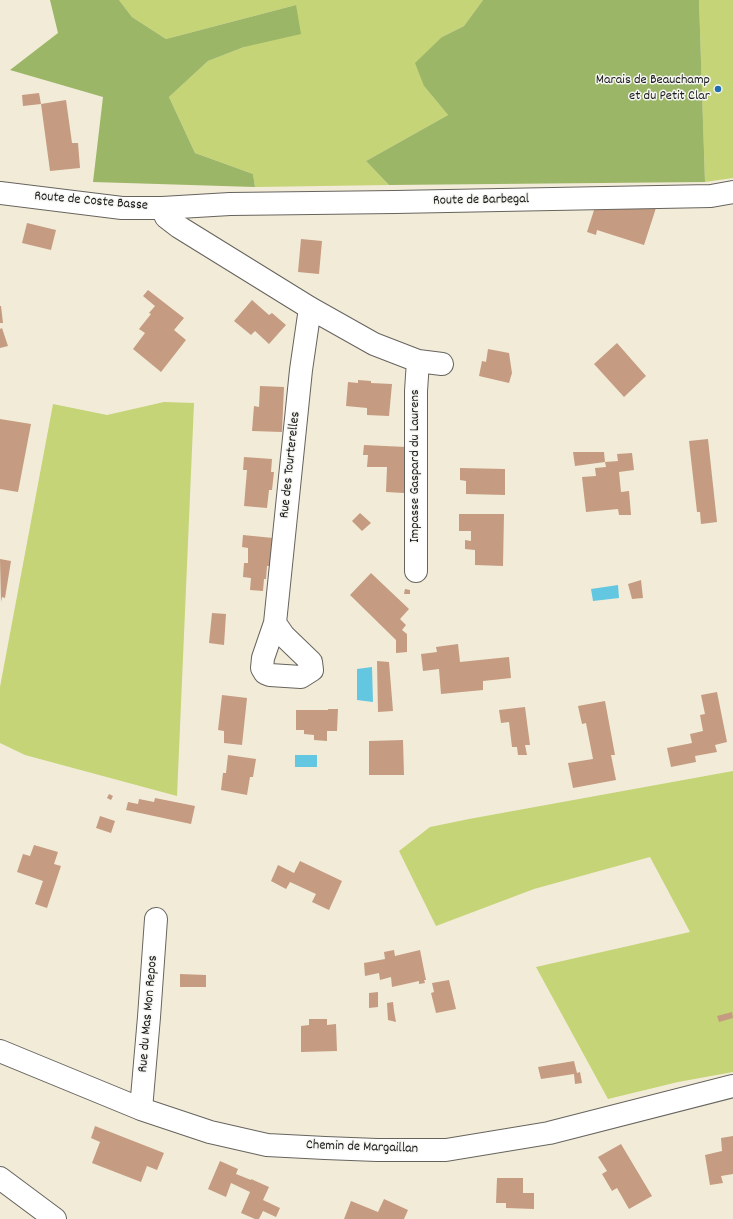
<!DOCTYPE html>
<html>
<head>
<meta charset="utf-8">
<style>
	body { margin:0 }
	canvas { display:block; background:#f1ebd8 }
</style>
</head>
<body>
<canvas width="733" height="1219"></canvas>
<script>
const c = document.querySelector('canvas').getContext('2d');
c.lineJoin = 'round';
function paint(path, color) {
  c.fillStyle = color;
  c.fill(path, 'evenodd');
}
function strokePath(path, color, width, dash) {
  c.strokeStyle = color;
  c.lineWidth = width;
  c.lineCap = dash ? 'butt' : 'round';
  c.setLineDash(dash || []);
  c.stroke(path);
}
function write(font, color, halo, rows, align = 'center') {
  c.font = font + ' Dekko,sans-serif';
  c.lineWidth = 3;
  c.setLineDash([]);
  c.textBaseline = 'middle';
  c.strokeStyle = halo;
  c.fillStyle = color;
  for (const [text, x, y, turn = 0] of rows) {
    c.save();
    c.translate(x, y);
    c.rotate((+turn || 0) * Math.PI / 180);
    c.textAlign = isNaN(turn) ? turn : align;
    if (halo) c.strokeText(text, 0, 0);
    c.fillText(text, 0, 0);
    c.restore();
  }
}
const green = new Path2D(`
	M 119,0 L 483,0 L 464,26 L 442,37 L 424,86 L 448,115 L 366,161 L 389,185 L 255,187 L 253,174 L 195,153 L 169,97 L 208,61 L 244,47 L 296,5 L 166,39 L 132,17 Z
	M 699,0 L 733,0 L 733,178 L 705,182 Z
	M 164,402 L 194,403 L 177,796 L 25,755 L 0,743 L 0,687 L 53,404 L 107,415 Z
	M 733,771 L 733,1072 L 678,1082 L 608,1099 L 536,967 L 690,932 L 650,857 L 534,889 L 436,926 L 399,851 L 430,827 L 469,819 Z`);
const forest = new Path2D(`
	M 50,0 L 119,0 L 132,17 L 166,39 L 296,5 L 301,34 L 244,47 L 208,61 L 169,97 L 195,153 L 253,174 L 255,187 L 93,182 L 103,97 L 10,70 L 58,33 Z
	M 483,0 L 699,0 L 705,182 L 389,185 L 366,161 L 448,115 L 424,86 L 415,63 L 442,37 L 464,26 Z`);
const water = new Path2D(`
	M 618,585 L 619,598 L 593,601 L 591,589 Z
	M 372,667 L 373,702 L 357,700 L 357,669 Z
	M 295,755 L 317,755 L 317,767 L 295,767 Z`);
const building = new Path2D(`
	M 39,93 L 41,104 L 66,100 L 72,143 L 78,143 L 80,168 L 50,171 L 41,104 L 23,106 L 22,95 Z
	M 656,208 L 644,245 L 597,230 L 596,235 L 587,232 L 594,210 Z
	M 27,223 L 56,230 L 51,250 L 22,243 Z
	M 301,239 L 322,241 L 319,274 L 298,272 Z
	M 148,290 L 184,318 L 174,330 L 186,340 L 161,372 L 133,349 L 145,333 L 139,329 L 151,314 L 149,313 L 155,306 L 143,296 Z
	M 252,300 L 269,315 L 272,313 L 286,325 L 269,344 L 255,331 L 251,335 L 234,321 Z
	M 0,306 L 1,306 L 3,323 L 0,323 Z
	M 2,328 L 8,346 L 0,348 L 0,329 Z
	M 617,343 L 646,376 L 624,397 L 594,364 Z
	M 488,349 L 509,353 L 512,373 L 509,383 L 479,376 L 482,361 L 486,362 Z
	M 358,380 L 371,381 L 371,383 L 392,384 L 389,416 L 367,415 L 367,408 L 346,406 L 348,382 L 358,383 Z
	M 260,386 L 284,387 L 282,432 L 252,431 L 254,406 L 259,407 Z
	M 0,419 L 31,424 L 18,492 L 0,489 Z
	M 708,439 L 717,522 L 701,524 L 700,512 L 697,512 L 689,441 Z
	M 364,445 L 406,447 L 404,493 L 386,492 L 387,467 L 367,467 L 368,455 L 363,455 Z
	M 573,452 L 604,452 L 605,462 L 575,466 Z
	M 632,453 L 634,470 L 619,472 L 621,492 L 629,491 L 631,515 L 619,515 L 618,509 L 586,512 L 582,477 L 596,476 L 595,468 L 606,467 L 605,462 L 618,461 L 617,454 Z
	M 244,457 L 272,459 L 271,472 L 274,472 L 272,490 L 269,490 L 267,508 L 244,506 L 247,470 L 243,470 Z
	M 460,468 L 505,469 L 505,495 L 466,494 L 466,481 L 460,480 Z
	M 360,513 L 371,523 L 362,531 L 352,521 Z
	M 459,514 L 504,514 L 503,566 L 475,565 L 475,550 L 465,549 L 465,540 L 471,541 L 471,531 L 459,531 Z
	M 243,535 L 273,538 L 271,566 L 267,566 L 266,579 L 264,579 L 263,591 L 250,590 L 251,578 L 243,577 L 244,563 L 248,563 L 248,548 L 242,547 Z
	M 0,559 L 11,561 L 5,598 L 2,597 L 1,602 Z
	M 371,573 L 409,609 L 400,619 L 406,625 L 402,630 L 407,634 L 407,652 L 396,653 L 396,640 L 350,595 Z
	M 641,580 L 643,598 L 632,599 L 628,584 Z
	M 405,589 L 410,590 L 410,594 L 404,594 Z
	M 212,613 L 226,614 L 224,645 L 209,643 Z
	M 458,644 L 460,662 L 509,657 L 511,678 L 483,681 L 483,690 L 441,694 L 439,669 L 423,671 L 421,654 L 437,652 L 436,647 Z
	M 377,661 L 389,662 L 393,711 L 378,712 Z
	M 717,692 L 727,742 L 715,745 L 717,752 L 695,756 L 696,762 L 671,767 L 667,748 L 692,743 L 690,734 L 703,731 L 700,715 L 705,714 L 701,695 Z
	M 222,695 L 247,698 L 242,745 L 224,743 L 224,731 L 218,730 Z
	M 605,701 L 615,755 L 611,755 L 616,780 L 573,788 L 568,763 L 593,759 L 586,723 L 582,724 L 578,706 Z
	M 525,707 L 530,745 L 525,745 L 527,755 L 518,755 L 517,747 L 512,747 L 509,722 L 501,723 L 499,710 Z
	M 328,709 L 338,709 L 337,731 L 327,731 L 327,741 L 314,740 L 314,735 L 304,734 L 304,730 L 296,730 L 296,710 L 328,710 Z
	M 403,740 L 404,775 L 369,775 L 369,741 Z
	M 228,755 L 256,759 L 253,777 L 250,777 L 247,795 L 221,790 L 223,773 L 226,773 Z
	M 109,794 L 113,796 L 111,800 L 107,798 Z
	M 155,798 L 195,806 L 191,824 L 126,810 L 128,802 L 138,804 L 139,799 L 154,802 Z
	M 100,816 L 115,821 L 111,833 L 96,828 Z
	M 34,845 L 58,852 L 54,864 L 61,866 L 47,908 L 35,904 L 43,881 L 17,872 L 23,854 L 30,856 Z
	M 300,861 L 342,881 L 329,910 L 312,902 L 316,894 L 290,882 L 286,889 L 271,881 L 278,865 L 294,873 Z
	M 394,950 L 395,956 L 420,950 L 426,980 L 424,980 L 425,983 L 419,984 L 419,981 L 392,987 L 391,977 L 380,980 L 379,973 L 365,976 L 364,963 L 385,959 L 384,952 Z
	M 180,974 L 206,975 L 206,987 L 180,987 Z
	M 449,980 L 456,1009 L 436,1013 L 431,993 L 434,992 L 432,983 Z
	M 378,992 L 378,1007 L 369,1008 L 369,993 Z
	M 393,1002 L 394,1011 L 396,1022 L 388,1020 L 387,1003 Z
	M 732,1012 L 733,1018 L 719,1022 L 717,1016 Z
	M 309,1019 L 327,1019 L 327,1025 L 336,1024 L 337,1051 L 301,1052 L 301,1026 L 309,1025 Z
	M 574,1061 L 577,1073 L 580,1072 L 582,1083 L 575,1084 L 574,1074 L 541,1079 L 538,1067 Z
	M 95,1126 L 164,1153 L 157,1170 L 147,1166 L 141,1182 L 92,1163 L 100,1142 L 91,1138 Z
	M 733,1136 L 733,1174 L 721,1176 L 723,1183 L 710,1185 L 705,1155 L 722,1151 L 721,1138 Z
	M 621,1144 L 652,1196 L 629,1209 L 617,1188 L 612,1191 L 602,1174 L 607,1171 L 598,1157 Z
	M 220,1161 L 238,1169 L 236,1174 L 251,1180 L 251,1179 L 269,1187 L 263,1200 L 280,1208 L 276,1217 L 263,1211 L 259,1219 L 255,1219 L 241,1213 L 250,1192 L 231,1183 L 226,1197 L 208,1189 Z
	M 497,1178 L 523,1178 L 523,1193 L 534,1193 L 534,1209 L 506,1208 L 506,1203 L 496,1203 Z
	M 384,1199 L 408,1210 L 404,1219 L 344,1219 L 351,1201 L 378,1212 Z`);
const minor = new Path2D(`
	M 0,193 L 122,208 L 162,208 L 230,204 L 395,202 L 711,196 L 733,192
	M 162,208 L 166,217 L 179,227 L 310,308 L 374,344 L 418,361 L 442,364
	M 416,571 L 416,391 L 418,361
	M 275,623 L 284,636 L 311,662 L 312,670 L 301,677 L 270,675 L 265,673 L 262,668 L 263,658 L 275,623 L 301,370 L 310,308
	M 0,1051 L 141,1109 L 210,1132 L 267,1145 L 325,1148 L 377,1150 L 446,1150 L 549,1133 L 733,1086
	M 141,1109 L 149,1017 L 156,919
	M 0,1178 L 55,1219`);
const markers = [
	[718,89,4,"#1f6fb2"]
];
const poiNames = [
	["Marais de Beauchamp",710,81],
	["et du Petit Clar",710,97]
];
const streetNames = [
	["Route de Barbegal",481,201,-1],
	["Route de Coste Basse",91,202,5],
	["Rue des Tourterelles",291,465,-84],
	["Impasse Gaspard du Laurens",416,466,-90],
	["Rue du Mas Mon Repos",149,1014,-85],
	["Chemin de Margaillan",362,1148,2]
];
paint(green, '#c5d476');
paint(forest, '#9cb667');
paint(water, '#63c7e1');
paint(building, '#c59c81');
strokePath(minor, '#67645e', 24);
strokePath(minor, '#fff', 22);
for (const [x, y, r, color] of markers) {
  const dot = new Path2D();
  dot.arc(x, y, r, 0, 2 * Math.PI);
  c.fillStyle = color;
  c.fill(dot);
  strokePath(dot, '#f6f6f2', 1.5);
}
write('14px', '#1c1c1c', '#f6f6f2', poiNames, 'right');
write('14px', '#1c1c1c', '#f6f6f2', streetNames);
</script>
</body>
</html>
